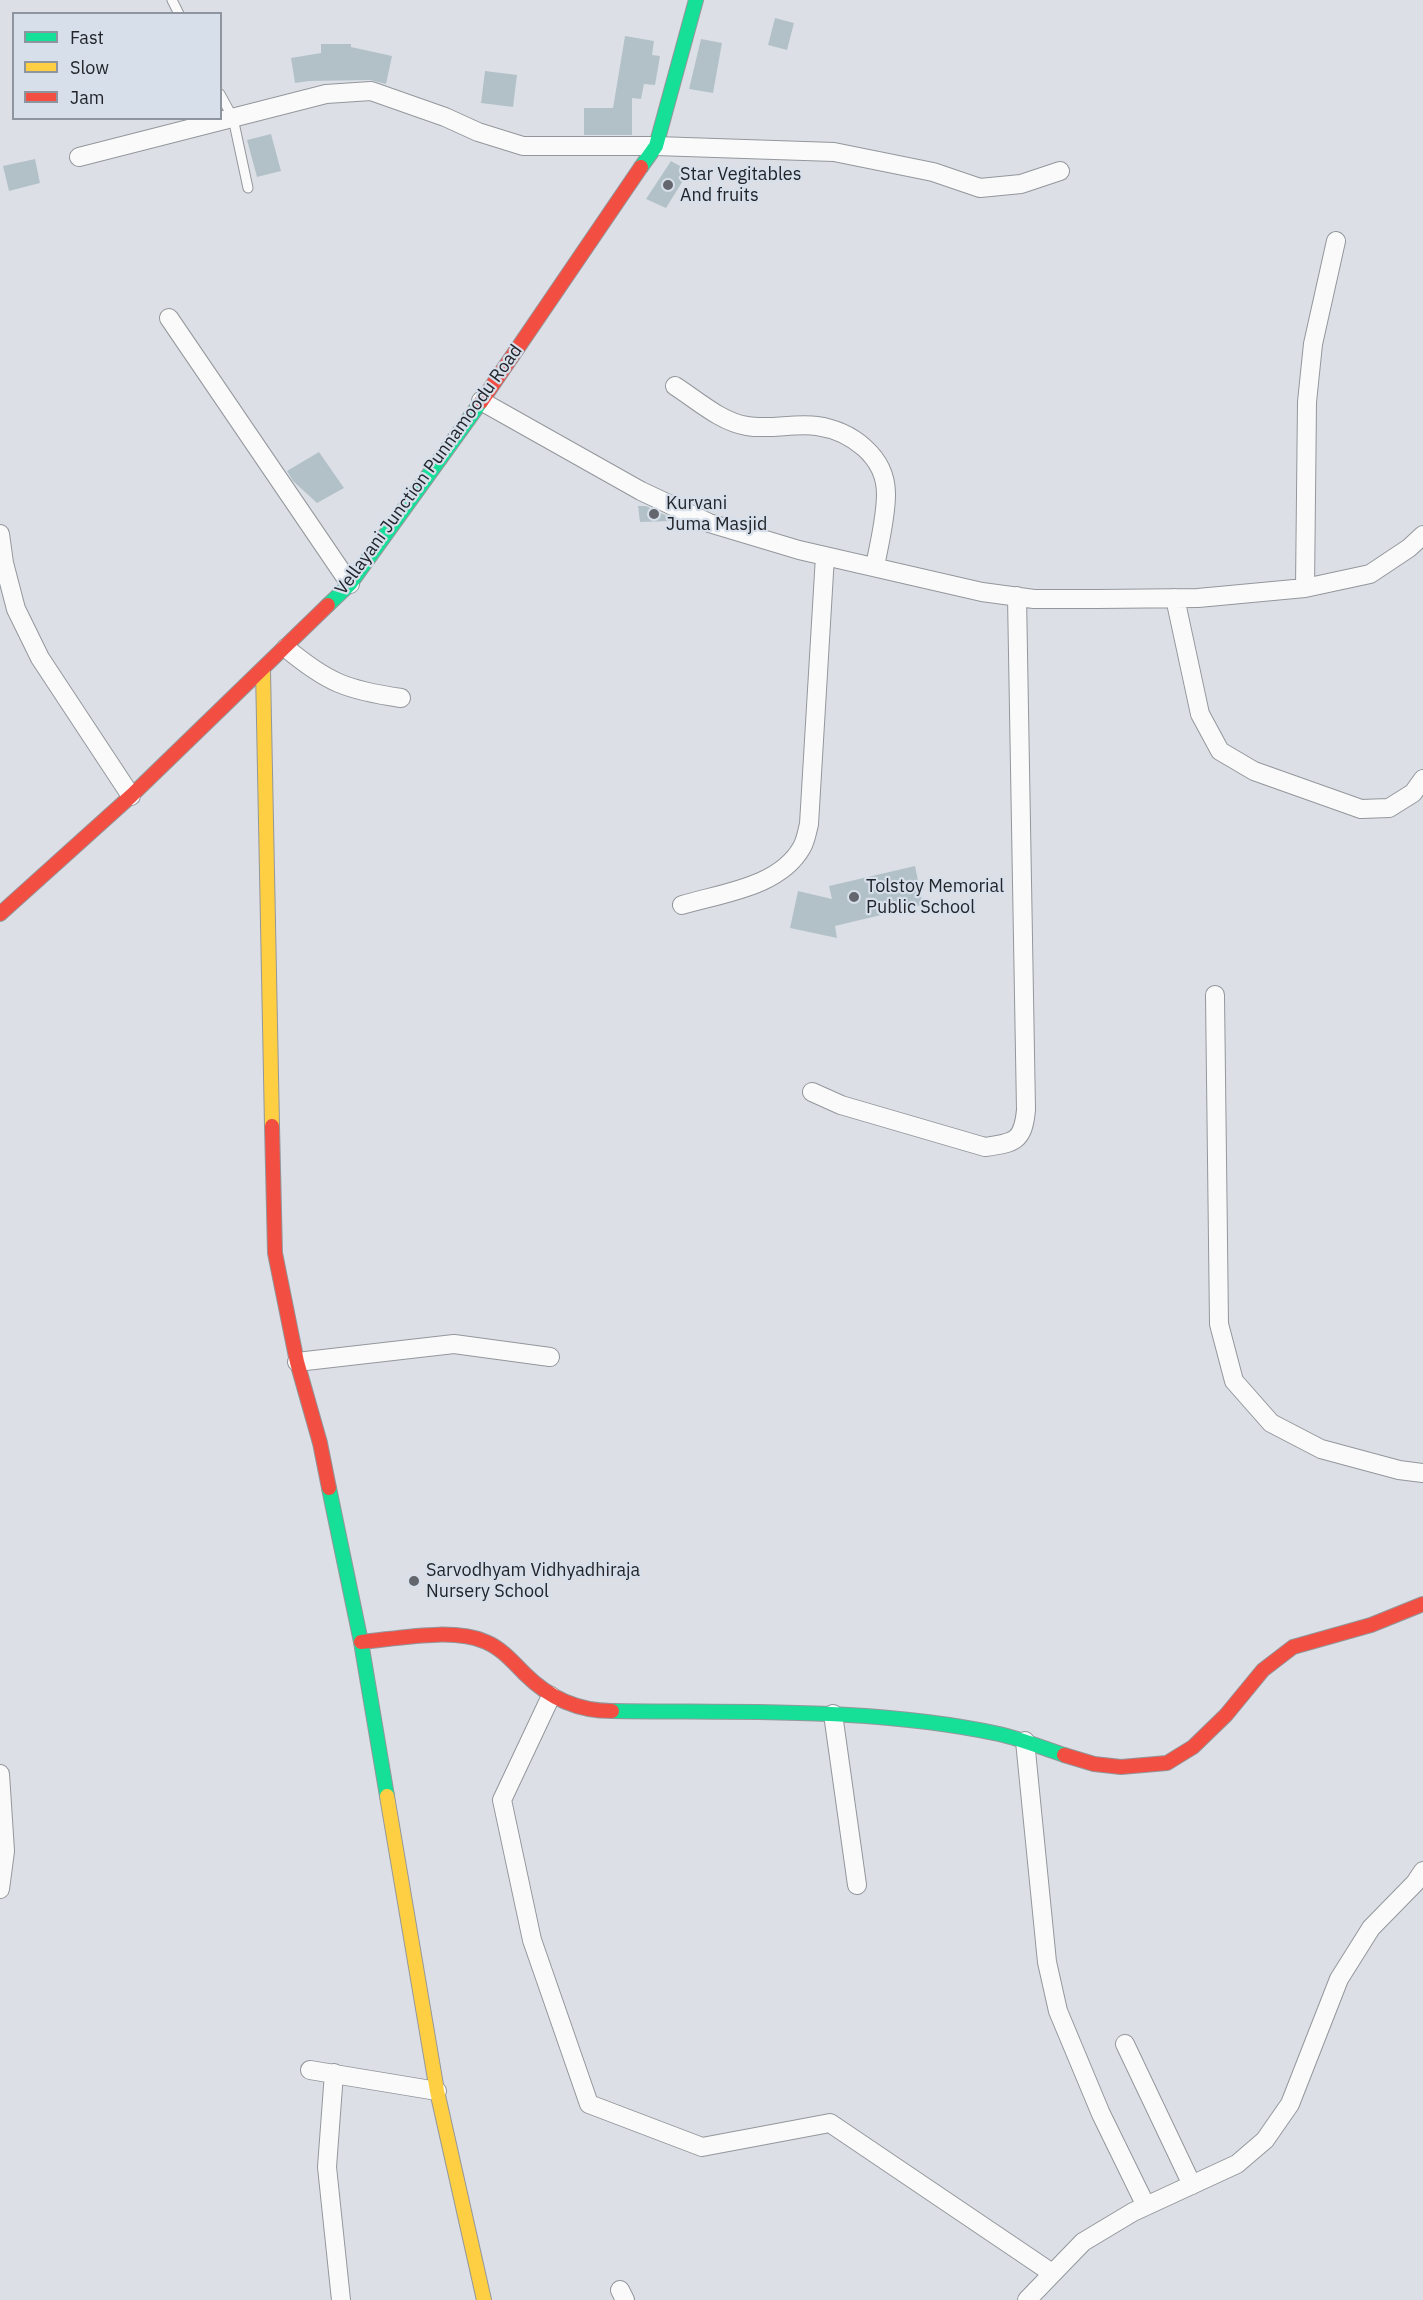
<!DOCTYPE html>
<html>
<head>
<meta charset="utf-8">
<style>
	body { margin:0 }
	#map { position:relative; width:1423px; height:2300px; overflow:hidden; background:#dce0e6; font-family:"IBM Plex Sans",sans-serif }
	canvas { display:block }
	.legend { position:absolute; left:12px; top:12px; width:210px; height:108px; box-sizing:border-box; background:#d7dfeb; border:2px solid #8f959e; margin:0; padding:8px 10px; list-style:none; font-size:18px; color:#22252a }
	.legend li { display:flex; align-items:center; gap:12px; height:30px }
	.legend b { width:30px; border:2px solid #8f959e }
</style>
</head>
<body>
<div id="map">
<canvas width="1423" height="2300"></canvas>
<ul class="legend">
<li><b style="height:8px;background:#16e098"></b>Fast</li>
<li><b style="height:8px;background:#ffcf43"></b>Slow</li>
<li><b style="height:8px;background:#f24e42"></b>Jam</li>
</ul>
</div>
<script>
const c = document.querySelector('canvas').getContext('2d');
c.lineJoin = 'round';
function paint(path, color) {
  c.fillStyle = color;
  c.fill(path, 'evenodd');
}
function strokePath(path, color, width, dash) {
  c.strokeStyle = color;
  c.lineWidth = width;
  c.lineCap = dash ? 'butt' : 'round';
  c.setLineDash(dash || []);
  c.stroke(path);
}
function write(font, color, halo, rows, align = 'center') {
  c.font = font + ' "IBM Plex Sans",sans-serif';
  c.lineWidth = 4.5;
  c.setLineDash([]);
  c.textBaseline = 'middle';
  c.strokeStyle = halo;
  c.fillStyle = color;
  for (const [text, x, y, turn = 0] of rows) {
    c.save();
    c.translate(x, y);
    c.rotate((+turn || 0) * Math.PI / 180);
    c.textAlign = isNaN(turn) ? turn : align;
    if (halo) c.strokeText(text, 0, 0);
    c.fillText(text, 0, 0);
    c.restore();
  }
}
const building = new Path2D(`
	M 775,18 L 794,23 L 787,50 L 768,45 Z
	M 625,36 L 654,41 L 652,55 L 660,56 L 655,85 L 644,84 L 641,99 L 632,98 L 632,135 L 584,135 L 584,108 L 613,108 Z
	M 701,39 L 722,43 L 713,93 L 689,89 Z
	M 321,44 L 351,44 L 351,47 L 392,56 L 386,84 L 370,80 L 309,81 L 295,83 L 291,58 L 321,53 Z
	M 485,71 L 517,75 L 513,107 L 481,103 Z
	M 271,134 L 281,171 L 257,177 L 247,140 Z
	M 35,159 L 40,183 L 9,191 L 3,166 Z
	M 671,161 L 689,171 L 666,208 L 646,199 Z
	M 319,452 L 344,488 L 317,503 L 293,481 L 287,471 Z
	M 638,506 L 646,506 L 669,517 L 671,521 L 640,522 Z
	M 915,866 L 923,905 L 835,926 L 837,938 L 790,928 L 798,891 L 832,899 L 829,886 Z`);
const lane = new Path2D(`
	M 172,0 L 179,14
	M 220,94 L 233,118 L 248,188`);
const street = new Path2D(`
	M 79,157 L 326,94 L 371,91 L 445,117 L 478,132 L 523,146 L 656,146 L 834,152 L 933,172 L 980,188 L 1021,184 L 1060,171
	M 169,318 L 350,584
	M 675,386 C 697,400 721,422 747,426 C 770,430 794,423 817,426 C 851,431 886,456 886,494 C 886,518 879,544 875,567
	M 481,401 L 641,491 L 709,523 L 799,550 L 982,592 L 1034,599 L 1097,599 L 1198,598 L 1305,588 L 1370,574 L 1409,548 L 1423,535
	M 0,534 L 4,563 L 16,609 L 40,658 L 131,796
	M 1305,588 L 1307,402 L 1313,344 L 1336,241
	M 1175,598 L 1200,714 L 1220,751 L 1254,771 L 1361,809 L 1389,808 L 1413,793 L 1423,779
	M 286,648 C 328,683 347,690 401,698
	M 682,905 C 722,893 780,887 802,847 C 806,840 807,832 809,824 L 825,556
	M 1215,995 L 1219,1324 L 1234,1381 L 1271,1423 L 1321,1449 L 1399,1470 L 1423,1473
	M 812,1092 L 841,1105 L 985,1147 C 1015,1143 1023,1141 1026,1110 L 1017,596
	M 297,1362 L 454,1344 L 550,1357
	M 551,1696 L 502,1800 L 532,1940 L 589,2104 L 702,2147 L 830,2123 L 1052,2273
	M 833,1714 L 857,1885
	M 1025,1741 L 1047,1962 L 1058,2011 L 1101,2114 L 1146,2206
	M 0,1774 L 5,1851 L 0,1889
	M 1125,2044 L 1192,2185
	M 310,2070 L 437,2091
	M 334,2073 L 327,2167 L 341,2300
	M 620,2290 L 625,2300
	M 1027,2300 L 1083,2242 L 1133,2212 L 1237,2164 L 1265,2140 L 1290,2104 L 1339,1979 L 1371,1928 L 1415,1883 L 1423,1871`);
const fast = new Path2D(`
	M 641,167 L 656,146 L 696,0
	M 328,605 L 350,584 L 481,402
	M 329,1488 L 361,1642 L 387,1796
	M 612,1711 C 740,1713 873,1707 999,1734 C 1021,1739 1043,1748 1064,1755`);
const slow = new Path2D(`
	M 263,670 L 272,1126
	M 387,1796 L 437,2091 L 484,2300`);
const jam = new Path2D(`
	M 481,402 L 641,167
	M 0,914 L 131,796 L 328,605
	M 272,1126 L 275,1253 L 297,1362 L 320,1443 L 329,1488
	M 361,1642 C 396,1639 453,1627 486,1642 C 501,1648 513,1662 525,1674 C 549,1698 578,1711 612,1711
	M 1064,1755 L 1094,1764 L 1121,1767 L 1167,1763 L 1193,1747 L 1226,1715 L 1263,1670 L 1293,1647 L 1371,1625 L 1423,1604`);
const markers = [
	[668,185,6,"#63666c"],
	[654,514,6,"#63666c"],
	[854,897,6,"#63666c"],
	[414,1581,6,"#63666c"]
];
const poiNames = [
	["Star Vegitables",680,175],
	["And fruits",680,196],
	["Kurvani",666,504],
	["Juma Masjid",666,525],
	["Tolstoy Memorial",866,887],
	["Public School",866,908],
	["Sarvodhyam Vidhyadhiraja",426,1571],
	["Nursery School",426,1592]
];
const streetNames = [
	["Vellayani Junction Punnamoodu Road",429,470,-54]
];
paint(building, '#b2c1c8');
strokePath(lane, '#93979b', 11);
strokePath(street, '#93979b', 20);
strokePath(fast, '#93979b', 16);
strokePath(slow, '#93979b', 16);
strokePath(jam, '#93979b', 16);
strokePath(lane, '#fafafb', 9);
strokePath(street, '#fafafb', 18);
strokePath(fast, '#16e098', 14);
strokePath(slow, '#ffcf43', 14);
strokePath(jam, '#f24e42', 14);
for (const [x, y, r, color] of markers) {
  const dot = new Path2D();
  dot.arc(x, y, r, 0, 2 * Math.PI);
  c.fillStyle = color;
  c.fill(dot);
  strokePath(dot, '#d7dfeb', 2);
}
write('18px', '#22252a', '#d7dfeb', poiNames, 'left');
write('18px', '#22252a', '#d7dfeb', streetNames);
</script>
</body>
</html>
